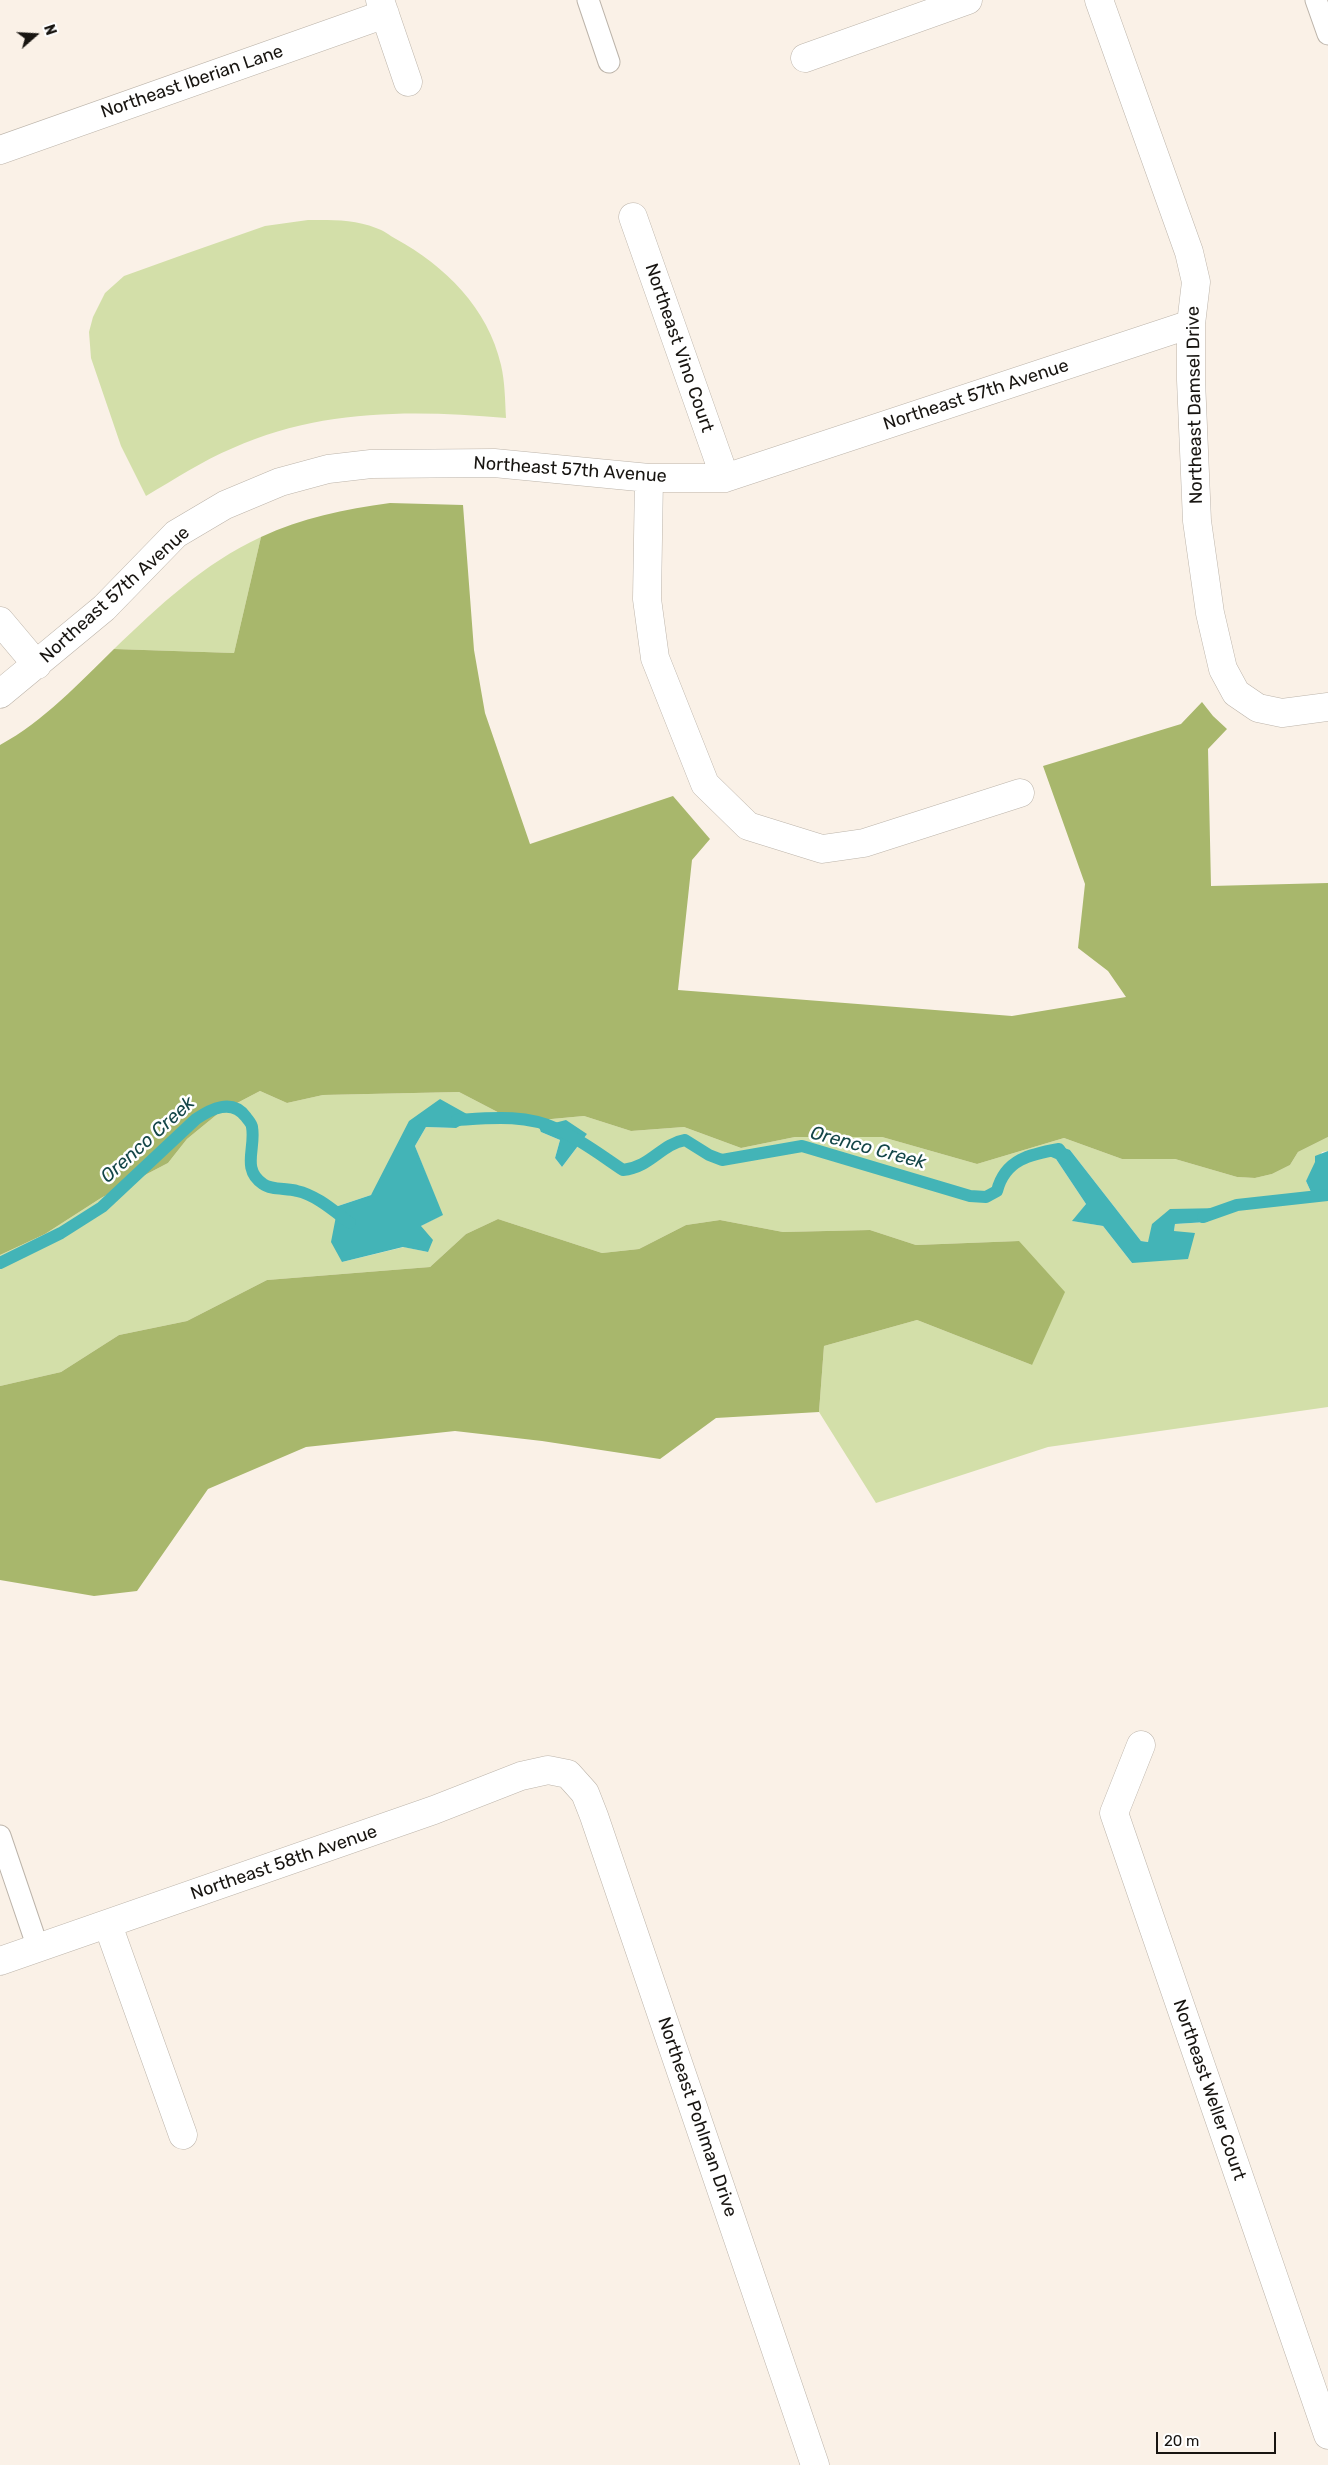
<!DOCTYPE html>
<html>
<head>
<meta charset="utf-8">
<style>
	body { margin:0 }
	#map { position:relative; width:1328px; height:2465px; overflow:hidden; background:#faf1e7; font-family:Rubik,sans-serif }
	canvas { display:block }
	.north { position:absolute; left:10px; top:10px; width:50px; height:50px; -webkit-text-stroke:4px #fff; paint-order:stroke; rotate:71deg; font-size:14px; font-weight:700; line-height:20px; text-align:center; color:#181511 }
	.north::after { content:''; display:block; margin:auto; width:18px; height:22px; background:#181511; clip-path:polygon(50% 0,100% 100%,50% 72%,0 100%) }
	.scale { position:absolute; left:1156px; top:2432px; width:120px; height:22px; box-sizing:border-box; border:2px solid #181511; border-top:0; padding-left:6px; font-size:15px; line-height:18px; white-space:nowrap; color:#181511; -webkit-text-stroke:4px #fff; paint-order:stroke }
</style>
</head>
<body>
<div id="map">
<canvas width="1328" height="2465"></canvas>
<div class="north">N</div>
<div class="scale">20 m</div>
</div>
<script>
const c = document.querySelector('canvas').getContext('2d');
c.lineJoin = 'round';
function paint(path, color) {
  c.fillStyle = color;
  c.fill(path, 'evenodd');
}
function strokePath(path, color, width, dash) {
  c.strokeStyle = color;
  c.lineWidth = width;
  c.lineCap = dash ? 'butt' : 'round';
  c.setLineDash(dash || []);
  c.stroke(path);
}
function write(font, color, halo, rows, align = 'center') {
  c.font = font + ' Rubik,sans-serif';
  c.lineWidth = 5;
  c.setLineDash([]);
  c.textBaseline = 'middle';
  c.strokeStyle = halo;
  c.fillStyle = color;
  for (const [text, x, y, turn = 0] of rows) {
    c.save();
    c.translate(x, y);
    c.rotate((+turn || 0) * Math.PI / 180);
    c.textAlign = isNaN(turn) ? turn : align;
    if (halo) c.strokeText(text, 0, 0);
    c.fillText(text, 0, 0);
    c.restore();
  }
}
const green = new Path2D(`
	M 308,220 C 330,220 354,219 376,228 C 383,230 389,235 396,239 C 445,266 488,308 501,365 C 505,382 505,400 506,418 C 413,410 320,409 233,448 C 202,461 175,479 146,496 L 121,446 L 91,358 L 89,332 L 93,317 L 105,293 L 124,276 L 188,253 L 265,226 Z
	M 261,537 L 234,653 L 114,649 C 160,605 203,564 261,537 Z
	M 260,1091 L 287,1103 L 323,1095 L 459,1092 L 511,1119 L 530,1121 L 584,1116 L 631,1131 L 684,1127 L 741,1148 L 795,1137 L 882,1137 L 977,1164 L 1064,1138 L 1122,1159 L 1175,1159 L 1237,1177 L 1255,1178 L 1272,1174 L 1290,1165 L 1298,1152 L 1328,1137 L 1328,1151 L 1322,1152 L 1306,1181 L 1311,1192 L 1328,1201 L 1328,1407 L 1048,1447 L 876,1503 L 819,1412 L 824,1346 L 917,1320 L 1032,1365 L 1019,1241 L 916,1245 L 870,1230 L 783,1232 L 720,1220 L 686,1225 L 639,1249 L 602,1253 L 498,1219 L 466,1234 L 430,1267 L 267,1280 L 187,1321 L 119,1335 L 61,1372 L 0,1386 L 0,1255 L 45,1234 L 101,1198 L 168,1163 L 187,1139 L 220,1112 ZM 440,1099 L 456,1128 L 426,1127 L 415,1146 L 442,1215 L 421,1226 L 428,1252 L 404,1247 L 342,1262 L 338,1206 L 371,1195 ZM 541,1132 L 587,1134 L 562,1167 L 555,1158 L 560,1140 ZM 1070,1150 L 1141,1241 L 1148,1242 L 1170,1210 L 1207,1222 L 1175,1224 L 1174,1231 L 1132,1263 L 1103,1226 L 1073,1221 L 1086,1204 L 1056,1159 Z`);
const forest = new Path2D(`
	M 390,503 L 463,505 L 474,650 L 485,713 L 530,844 L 673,796 L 710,839 L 692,860 L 678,990 L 1012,1016 L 1126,997 L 1108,971 L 1078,948 L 1085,884 L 1043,766 L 1181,724 L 1202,702 L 1213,716 L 1227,729 L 1208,749 L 1211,886 L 1328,883 L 1328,1137 L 1298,1152 L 1290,1165 L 1272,1174 L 1255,1178 L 1237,1177 L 1175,1159 L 1122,1159 L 1064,1138 L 977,1164 L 882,1137 L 795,1137 L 741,1148 L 684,1127 L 631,1131 L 584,1116 L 530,1121 L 511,1119 L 459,1092 L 323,1095 L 287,1103 L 260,1091 L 220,1112 L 187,1139 L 168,1163 L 101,1198 L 45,1234 L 0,1255 L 0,745 C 44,721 79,683 114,649 L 234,653 L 261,537 C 302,518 344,509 390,503 Z
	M 498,1219 L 602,1253 L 639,1249 L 686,1225 L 720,1220 L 783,1232 L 870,1230 L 916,1245 L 1019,1241 L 1065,1292 L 1032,1365 L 917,1320 L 824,1346 L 819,1412 L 716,1418 L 660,1459 L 542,1441 L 455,1431 L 306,1447 L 208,1489 L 137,1591 L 94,1596 L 0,1580 L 0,1386 L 61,1372 L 119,1335 L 187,1321 L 267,1280 L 430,1267 L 466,1234 Z`);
const water = new Path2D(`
	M 440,1099 L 474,1118 L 456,1128 L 426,1127 L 415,1146 L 443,1215 L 421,1226 L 433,1240 L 428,1252 L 403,1247 L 342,1262 L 331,1242 L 338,1206 L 371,1195 L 409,1121 Z
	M 566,1120 L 587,1134 L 562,1167 L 555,1158 L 560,1140 L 541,1132 L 539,1127 Z
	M 1056,1145 L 1070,1150 L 1141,1241 L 1148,1242 L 1152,1224 L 1170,1209 L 1222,1208 L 1207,1222 L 1175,1224 L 1174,1231 L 1195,1233 L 1188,1259 L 1132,1263 L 1103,1226 L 1072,1221 L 1086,1204 L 1056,1159 L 1049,1156 Z
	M 1328,1151 L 1328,1201 L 1311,1192 L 1306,1181 L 1315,1162 L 1315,1156 Z`);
const stream = new Path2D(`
	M 457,1120 C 490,1118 526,1114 557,1129 C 580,1139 602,1156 623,1170 C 651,1167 661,1144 685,1140 L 709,1155 L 722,1160 L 802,1146 L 970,1196 L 986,1197 L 997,1191 C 1005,1159 1031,1154 1059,1149 L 1065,1158
	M 1203,1217 L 1237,1205 L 1328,1195
	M 0,1263 L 61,1233 L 102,1207 L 196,1119 C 211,1109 232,1098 246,1117 C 248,1120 252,1124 252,1127 C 256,1148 241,1169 263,1184 C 271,1190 287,1188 297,1191 C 316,1195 334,1211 350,1223`);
const lane = new Path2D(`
	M 588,0 L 609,62
	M 1316,0 L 1328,34
	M 0,1836 L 38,1948`);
const street = new Path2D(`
	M 380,0 L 408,82
	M 1099,0 L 1189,252 L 1196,282 L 1191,324 L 1191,380 L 1197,521 L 1210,613 L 1223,669 L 1236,693 L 1258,708 L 1282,713 L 1328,707
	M 805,58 L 968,0
	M 0,150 L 385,14
	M 633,217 L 725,478
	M 649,478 L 647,599 L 655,658 L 705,784 L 748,826 L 822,849 L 864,843 L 1020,793
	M 0,621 L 37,665
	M 0,694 L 104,608 L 176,534 L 225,505 L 280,482 L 328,469 L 371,464 L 494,463 L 649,478 L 725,478 L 1191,324
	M 1141,1745 L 1114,1813 L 1328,2435
	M 108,1925 L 183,2135
	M 0,1961 L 434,1810 L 521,1776 L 548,1770 L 568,1774 L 585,1793 L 594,1816 L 815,2465`);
const streetNames = [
	["Northeast Iberian Lane",192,82,-19],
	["Northeast Vino Court",679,348,71],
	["Northeast 57th Avenue",976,395,-18],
	["Northeast Damsel Drive",1195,405,-91],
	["Northeast 57th Avenue",570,470,4],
	["Northeast 57th Avenue",115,595,-42],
	["Northeast 58th Avenue",284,1863,-19],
	["Northeast Weller Court",1209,2090,71],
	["Northeast Pohlman Drive",697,2117,71]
];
const waterNames = [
	["Orenco Creek",148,1140,-42],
	["Orenco Creek",868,1148,15]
];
paint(green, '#d3dfa9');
paint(forest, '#a8b76c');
paint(water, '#43b4b7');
strokePath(stream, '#43b4b7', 12);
strokePath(lane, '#bcb4aa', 23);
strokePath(street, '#bcb4aa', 29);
strokePath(lane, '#fff', 21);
strokePath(street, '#fff', 28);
write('18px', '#181511', '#fff', streetNames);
write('italic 19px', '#144648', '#fff', waterNames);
</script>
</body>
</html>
